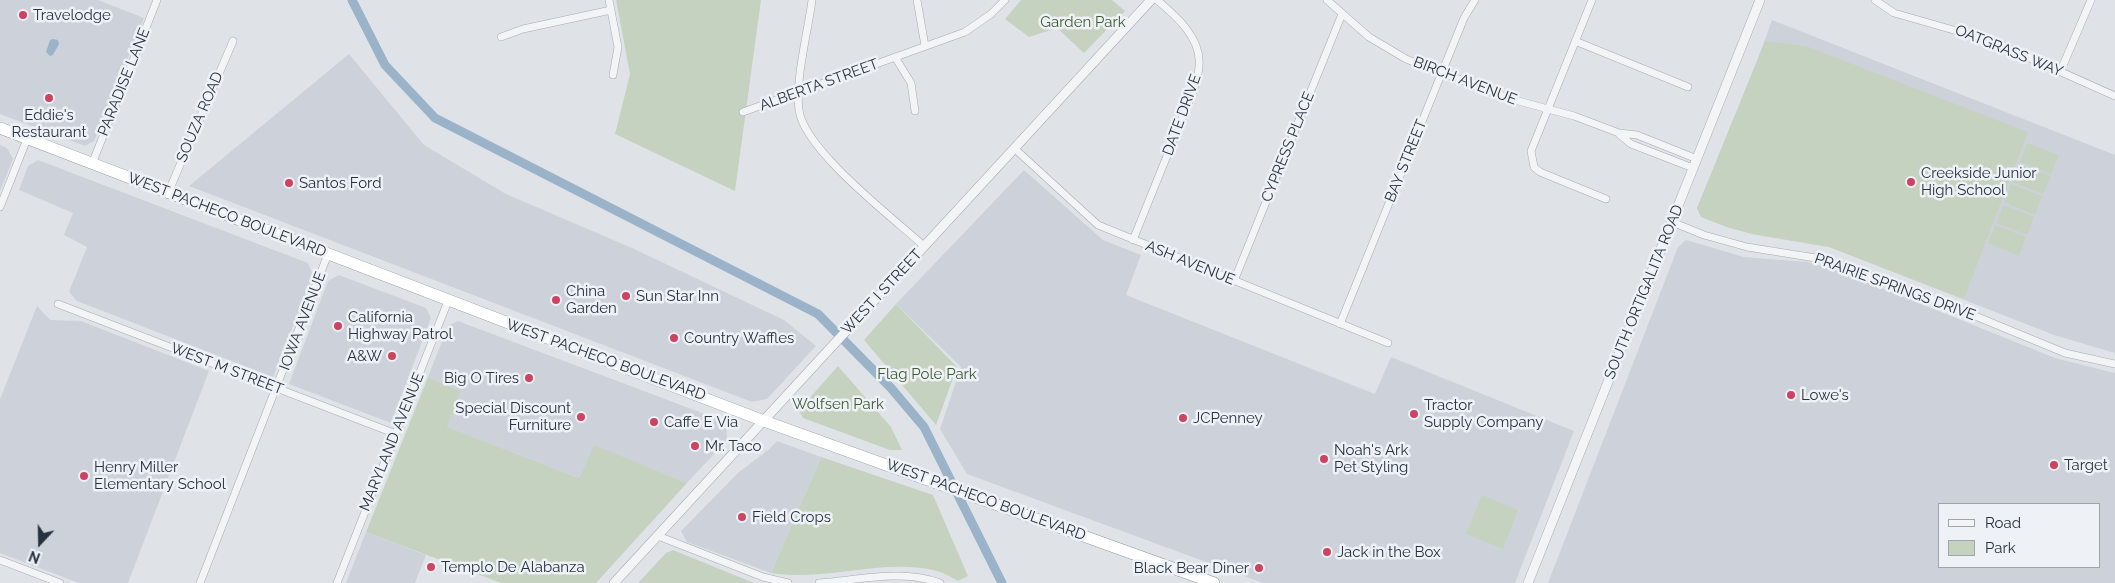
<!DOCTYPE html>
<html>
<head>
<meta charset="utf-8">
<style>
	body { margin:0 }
	#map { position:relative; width:2115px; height:583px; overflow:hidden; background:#dfe3e8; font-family:Raleway,sans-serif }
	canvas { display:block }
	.legend { position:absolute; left:1938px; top:503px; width:162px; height:65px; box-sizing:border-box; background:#eef2f6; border:1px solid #9fa5ad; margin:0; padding:6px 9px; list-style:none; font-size:15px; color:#28323f }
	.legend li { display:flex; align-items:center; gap:10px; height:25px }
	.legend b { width:25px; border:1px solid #9fa5ad }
	.north { position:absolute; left:15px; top:518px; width:50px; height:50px; -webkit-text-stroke:4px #eef2f6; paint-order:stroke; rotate:201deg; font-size:14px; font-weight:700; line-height:20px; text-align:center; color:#28323f }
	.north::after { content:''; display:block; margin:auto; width:18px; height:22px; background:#28323f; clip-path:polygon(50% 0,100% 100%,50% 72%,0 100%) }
</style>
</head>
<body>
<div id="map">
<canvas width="2115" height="583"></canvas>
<ul class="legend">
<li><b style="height:6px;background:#f2f4f6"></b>Road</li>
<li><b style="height:14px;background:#c6d2c0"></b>Park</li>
</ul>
<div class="north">N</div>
</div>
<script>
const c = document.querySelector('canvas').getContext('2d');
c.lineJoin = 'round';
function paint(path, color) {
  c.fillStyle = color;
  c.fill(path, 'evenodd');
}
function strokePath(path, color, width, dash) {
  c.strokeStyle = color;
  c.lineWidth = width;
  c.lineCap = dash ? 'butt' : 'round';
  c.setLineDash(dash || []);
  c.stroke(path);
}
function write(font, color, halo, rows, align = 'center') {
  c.font = font + ' Raleway,sans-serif';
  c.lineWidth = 5;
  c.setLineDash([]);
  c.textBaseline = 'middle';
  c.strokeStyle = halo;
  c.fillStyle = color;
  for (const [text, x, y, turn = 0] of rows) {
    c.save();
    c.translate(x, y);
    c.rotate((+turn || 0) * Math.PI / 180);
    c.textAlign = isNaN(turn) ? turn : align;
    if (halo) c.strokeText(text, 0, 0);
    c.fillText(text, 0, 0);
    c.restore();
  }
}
const built = new Path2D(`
	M 0,0 L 98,0 L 144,18 L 94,141 L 85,146 L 0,114 Z
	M 1772,20 L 2115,155 L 2115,353 L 2054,335 L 1829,247 L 1752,234 L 1727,227 L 1701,217 L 1697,208 L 1753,73 Z
	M 349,54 L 424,145 L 506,194 L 632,248 L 784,320 L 816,346 L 767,399 L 752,402 L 189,186 Z
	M 0,145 L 7,148 L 13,159 L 0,191 Z
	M 38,160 L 308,263 L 313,275 L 273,377 L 77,301 L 69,292 L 87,247 L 64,235 L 73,213 L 19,190 L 28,166 Z
	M 1024,170 L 1103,240 L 1141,255 L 1126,295 L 1375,394 L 1391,357 L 1574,431 L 1515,583 L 1263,583 L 967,474 L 940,429 L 961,367 L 896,304 Z
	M 1686,240 L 1744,257 L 1808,262 L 1847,274 L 2055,358 L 2115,373 L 2115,583 L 1548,583 L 1678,247 ZM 1939,504 L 2099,504 L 2099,567 L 1939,567 Z
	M 339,275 L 426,308 L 431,318 L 391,423 L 289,384 L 328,281 Z
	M 37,306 L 50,320 L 81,321 L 209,371 L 128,583 L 79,583 L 0,553 L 0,399 Z
	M 458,321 L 726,422 L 727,440 L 687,483 L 594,446 L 579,478 L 446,427 L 461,391 L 428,377 L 448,326 Z
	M 777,441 L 821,457 L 771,573 L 687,542 L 681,531 L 739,472 L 767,451 Z
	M 366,532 L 426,555 L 415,583 L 346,583 Z`);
const green = new Path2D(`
	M 616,0 L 761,0 L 735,191 L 615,134 L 630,74 Z
	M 1021,0 L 1112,0 L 1125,11 L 1084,53 L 1057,28 L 1029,37 L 1005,19 Z
	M 1765,41 L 1806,46 L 2028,132 L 1964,299 L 1829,247 L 1752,234 L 1727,227 L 1701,217 L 1697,208 Z
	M 2027,143 L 2059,155 L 2051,174 L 2020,162 Z
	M 2019,164 L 2051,176 L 2043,194 L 2012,182 Z
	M 2011,184 L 2042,196 L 2035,215 L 2004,202 Z
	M 2003,205 L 2034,217 L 2027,235 L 1996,223 Z
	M 1995,225 L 2026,237 L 2019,256 L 1988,243 Z
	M 896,304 L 957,367 L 936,425 L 864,340 Z
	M 838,366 L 891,427 L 902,450 L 890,450 L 803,418 L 799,410 Z
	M 428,377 L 461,391 L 447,427 L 579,478 L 594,445 L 687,483 L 596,583 L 501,583 L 366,532 Z
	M 821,457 L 933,495 L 968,576 L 958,581 C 951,577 944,573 937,571 C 885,557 826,582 771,573 Z
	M 1482,495 L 1518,510 L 1503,549 L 1466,534 Z
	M 673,550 L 754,583 L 638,583 L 666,553 Z`);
const water = new Path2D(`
	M 53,39 L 58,40 L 59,44 L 53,55 L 50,56 L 46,52 L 50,40 Z`);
const canal = new Path2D(`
	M 352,0 L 385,65 L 435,118 L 818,314 L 891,388 L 924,427 L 1002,583`);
const minor = new Path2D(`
	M 609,0 L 618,47 L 613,75
	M 812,0 C 808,32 795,79 799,110 C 804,150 893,218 924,246
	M 917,0 L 925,46
	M 1327,0 L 1369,37 L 1406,59 L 1511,99 L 1574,116 L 1619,133 L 1637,135 L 1697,159
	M 1592,0 L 1531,151 L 1534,167 L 1540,172 L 1606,199
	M 1875,0 L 1894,13 L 1992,41 L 2115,96
	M 501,37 L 523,29 L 611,10
	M 1575,41 L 1688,87
	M 895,57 L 911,83 L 915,111
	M 2061,70 L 2091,0
	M 743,112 L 965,32 L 991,14 L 1005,0
	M 1619,134 L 1631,144 L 1693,168
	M 1014,148 L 1098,225 L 1388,343
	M 92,164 L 157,0
	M 168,193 L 233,41
	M 0,207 L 27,139
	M 1672,222 L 1704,235 L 1747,247 L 1822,259 L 1951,306 L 2065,353 L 2115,364
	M 1133,240 L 1194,89 C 1196,81 1199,73 1199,66 C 1202,38 1175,15 1157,0
	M 1234,281 L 1342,14
	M 58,304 L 396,434
	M 1340,324 L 1464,18 L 1475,0
	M 658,536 L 763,577 L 788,583
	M 0,560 L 60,583
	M 200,583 L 328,254
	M 337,583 L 448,301
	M 819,583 C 859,580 902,569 940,583`);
const tertiary = new Path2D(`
	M 614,583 L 1151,0
	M 1528,583 L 1760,0`);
const trunk = new Path2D(`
	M 0,128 L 764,421 L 1214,583`);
const markers = [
	[23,15,5,"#cd4460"],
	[49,98,5,"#cd4460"],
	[1911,182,5,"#cd4460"],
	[289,183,5,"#cd4460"],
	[626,296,5,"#cd4460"],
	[556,300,5,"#cd4460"],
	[338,326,5,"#cd4460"],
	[674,338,5,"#cd4460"],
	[392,356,5,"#cd4460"],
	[529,378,5,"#cd4460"],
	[1791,395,5,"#cd4460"],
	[1414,414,5,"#cd4460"],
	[581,417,5,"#cd4460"],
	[1183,418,5,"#cd4460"],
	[654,422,5,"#cd4460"],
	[695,446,5,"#cd4460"],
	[1324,459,5,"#cd4460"],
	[2054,465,5,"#cd4460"],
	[84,476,5,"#cd4460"],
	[742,517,5,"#cd4460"],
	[1327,552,5,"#cd4460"],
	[431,567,5,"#cd4460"],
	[1259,568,5,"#cd4460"]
];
const poiNames = [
	["Travelodge",33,15],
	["Eddie's",49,115,"center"],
	["Restaurant",49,132,"center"],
	["Creekside Junior",1921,173],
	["High School",1921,190],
	["Santos Ford",299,183],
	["China",566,291],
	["Garden",566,308],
	["Sun Star Inn",636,296],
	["California",348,317],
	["Highway Patrol",348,334],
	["Country Waffles",684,338],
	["A&W",382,356,"right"],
	["Big O Tires",519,378,"right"],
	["Lowe's",1801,395],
	["Tractor",1424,405],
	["Supply Company",1424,422],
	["Special Discount",571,408,"right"],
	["Furniture",571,425,"right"],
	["JCPenney",1193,418],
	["Caffe E Via",664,422],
	["Mr. Taco",705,446],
	["Noah's Ark",1334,450],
	["Pet Styling",1334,467],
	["Target",2064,465],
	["Henry Miller",94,467],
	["Elementary School",94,484],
	["Field Crops",752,517],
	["Jack in the Box",1337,552],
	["Templo De Alabanza",441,567],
	["Black Bear Diner",1249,568,"right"]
];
const parkNames = [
	["Garden Park",1083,22],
	["Flag Pole Park",927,374],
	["Wolfsen Park",838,404]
];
const streetNames = [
	["OATGRASS WAY",2009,51,22],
	["BIRCH AVENUE",1465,81,21],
	["PARADISE LANE",124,82,-68],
	["ALBERTA STREET",819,85,-20],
	["DATE DRIVE",1182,115,-70],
	["SOUZA ROAD",200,117,-67],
	["CYPRESS PLACE",1288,147,-68],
	["BAY STREET",1406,161,-68],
	["WEST PACHECO BOULEVARD",227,215,21],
	["ASH AVENUE",1190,263,22],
	["PRAIRIE SPRINGS DRIVE",1895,287,20],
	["WEST I STREET",882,292,-47],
	["SOUTH ORTIGALITA ROAD",1644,292,-68],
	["IOWA AVENUE",303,321,-69],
	["WEST PACHECO BOULEVARD",606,360,20],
	["WEST M STREET",227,369,21],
	["MARYLAND AVENUE",392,442,-68],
	["WEST PACHECO BOULEVARD",986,500,20]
];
paint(built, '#cdd2da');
paint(green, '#c6d2c0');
paint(water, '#9ab3c8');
strokePath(canal, '#9ab3c8', 9);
strokePath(minor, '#a4aab2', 8);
strokePath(tertiary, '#a4aab2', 10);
strokePath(trunk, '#86919f', 12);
strokePath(minor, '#f2f4f6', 7);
strokePath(tertiary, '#f2f4f6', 9);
strokePath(trunk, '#fff', 11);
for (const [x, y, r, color] of markers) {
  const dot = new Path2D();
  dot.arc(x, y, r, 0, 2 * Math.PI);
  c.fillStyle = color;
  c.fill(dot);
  strokePath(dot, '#eef2f6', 2);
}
write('15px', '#28323f', '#eef2f6', poiNames, 'left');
write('15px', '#3e5b35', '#eef2f6', parkNames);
write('15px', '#28323f', '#eef2f6', streetNames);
</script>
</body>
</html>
